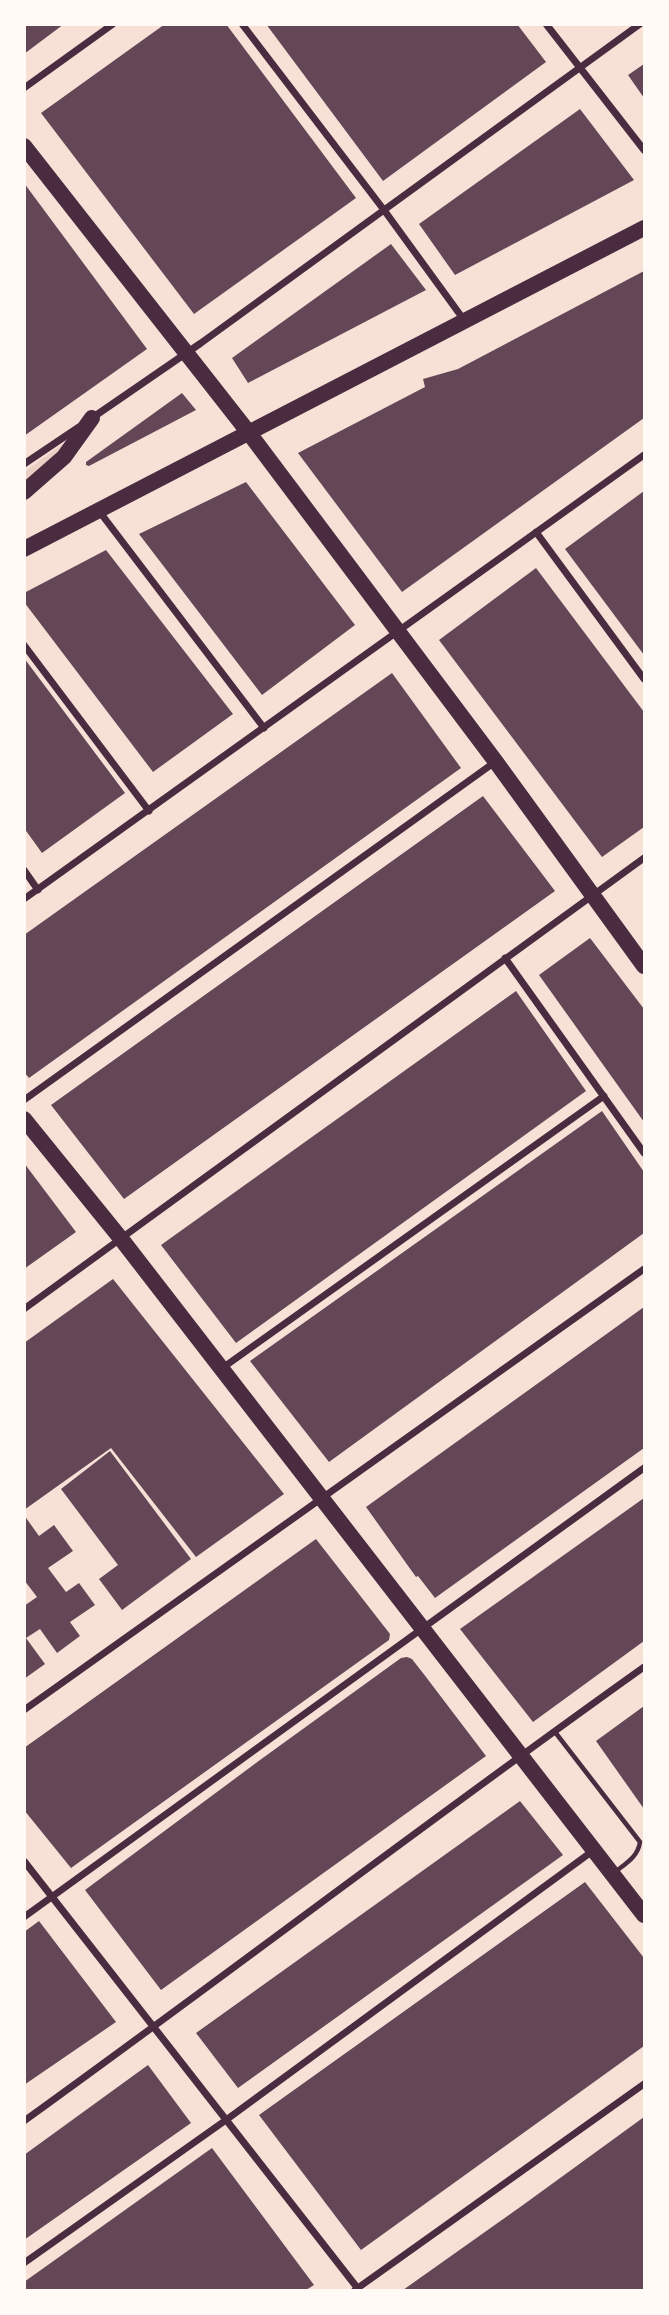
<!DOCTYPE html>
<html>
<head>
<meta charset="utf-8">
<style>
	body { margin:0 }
	#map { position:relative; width:669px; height:2315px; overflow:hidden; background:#f7e1d7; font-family:"PT Serif",serif }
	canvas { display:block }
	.frame { position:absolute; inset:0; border:26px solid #fffaf5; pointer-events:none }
</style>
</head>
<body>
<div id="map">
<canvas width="669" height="2315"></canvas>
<div class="frame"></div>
</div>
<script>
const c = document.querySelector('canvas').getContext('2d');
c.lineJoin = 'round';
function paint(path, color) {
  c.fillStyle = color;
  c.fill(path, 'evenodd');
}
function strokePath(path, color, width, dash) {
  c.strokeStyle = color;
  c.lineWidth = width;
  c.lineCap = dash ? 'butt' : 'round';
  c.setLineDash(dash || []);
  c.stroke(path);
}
const green = new Path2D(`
	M 86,427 L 25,484 L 24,472 Z`);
const building = new Path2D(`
	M 24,24 L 64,24 L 24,54 Z
	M 165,24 L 226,24 L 356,198 L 194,314 L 41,113 Z
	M 266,24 L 517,24 L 546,62 L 383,181 Z
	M 644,64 L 644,98 L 628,75 Z
	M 580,109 L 634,180 L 455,275 L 419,224 Z
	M 24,183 L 147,349 L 24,436 Z
	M 391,244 L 426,290 L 248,383 L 232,358 Z
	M 644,271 L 644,418 L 402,592 L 298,453 L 425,387 L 423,379 L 458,369 Z
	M 182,393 L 196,410 L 89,466 L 86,465 L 86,462 Z
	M 246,482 L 355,625 L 262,695 L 139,534 Z
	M 644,491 L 644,655 L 565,549 Z
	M 106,550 L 233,714 L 153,772 L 24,602 L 24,593 Z
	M 536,568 L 644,712 L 644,827 L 602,857 L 439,640 Z
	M 24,658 L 125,793 L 42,853 L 24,828 Z
	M 392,673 L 461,768 L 29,1078 L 24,1072 L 24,935 Z
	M 483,796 L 555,891 L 124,1199 L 51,1105 Z
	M 590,938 L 644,1009 L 644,1122 L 539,975 Z
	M 516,991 L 586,1091 L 236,1343 L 161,1245 Z
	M 602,1111 L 644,1172 L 644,1233 L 329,1462 L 250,1361 Z
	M 24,1163 L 76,1232 L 24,1269 Z
	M 113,1279 L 284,1494 L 196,1557 L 111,1448 L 24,1510 L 24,1343 Z
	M 644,1307 L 644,1448 L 435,1598 L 418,1576 L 416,1577 L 366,1507 Z
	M 110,1451 L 191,1559 L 122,1610 L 99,1579 L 118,1565 L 61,1489 Z
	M 644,1498 L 644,1641 L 533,1722 L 460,1629 Z
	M 24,1515 L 39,1536 L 54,1525 L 73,1551 L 48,1568 L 66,1592 L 79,1583 L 95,1605 L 70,1622 L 80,1636 L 57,1653 L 40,1629 L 26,1638 L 45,1664 L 24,1679 L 24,1606 L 37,1597 L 24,1580 Z
	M 316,1539 L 390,1634 L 389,1640 L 71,1868 L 24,1810 L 24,1748 Z
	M 407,1657 L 412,1659 L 426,1677 L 486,1756 L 161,1990 L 85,1890 L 260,1760 L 401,1658 Z
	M 644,1706 L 644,1809 L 596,1741 Z
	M 520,1801 L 563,1855 L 238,2088 L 196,2033 Z
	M 585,1882 L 644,1958 L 644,2046 L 361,2250 L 259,2115 Z
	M 39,1921 L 116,2022 L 24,2085 L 24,1932 Z
	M 148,2065 L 191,2123 L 24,2240 L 24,2155 Z
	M 644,2117 L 644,2290 L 403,2290 L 523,2205 Z
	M 212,2148 L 314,2285 L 306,2290 L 24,2290 L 24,2282 Z`);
const service = new Path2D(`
	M 555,1732 L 640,1842 C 638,1857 625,1864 615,1872`);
const minor = new Path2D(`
	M 242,24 L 384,210 L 464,320
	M 546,24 L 644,150
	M 24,88 L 113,24
	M 92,418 L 201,343 L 640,24
	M 24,464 L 79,427
	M 99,511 L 264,728
	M 536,532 L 644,679
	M 24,645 L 149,811
	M 24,870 L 38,890
	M 24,899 L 644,455
	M 505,958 L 644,1153
	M 24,1100 L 495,762
	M 24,1309 L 644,858
	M 221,1369 L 604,1096
	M 24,1710 L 644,1269
	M 24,1861 L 359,2290
	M 24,1917 L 644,1468
	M 24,2121 C 232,1971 436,1815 644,1667
	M 24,2263 L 226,2120 L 594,1850
	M 355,2290 L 644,2084`);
const primary = new Path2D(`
	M 24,146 L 249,433 L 496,762 L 644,966
	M 24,492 L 64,457 L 92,418
	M 24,549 L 644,228
	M 24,1119 L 122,1240 L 644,1915`);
paint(green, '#ebcfc5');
paint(building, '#644757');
strokePath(service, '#4a2c40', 4.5);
strokePath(minor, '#4a2c40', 7);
strokePath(primary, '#4a2c40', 16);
</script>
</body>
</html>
